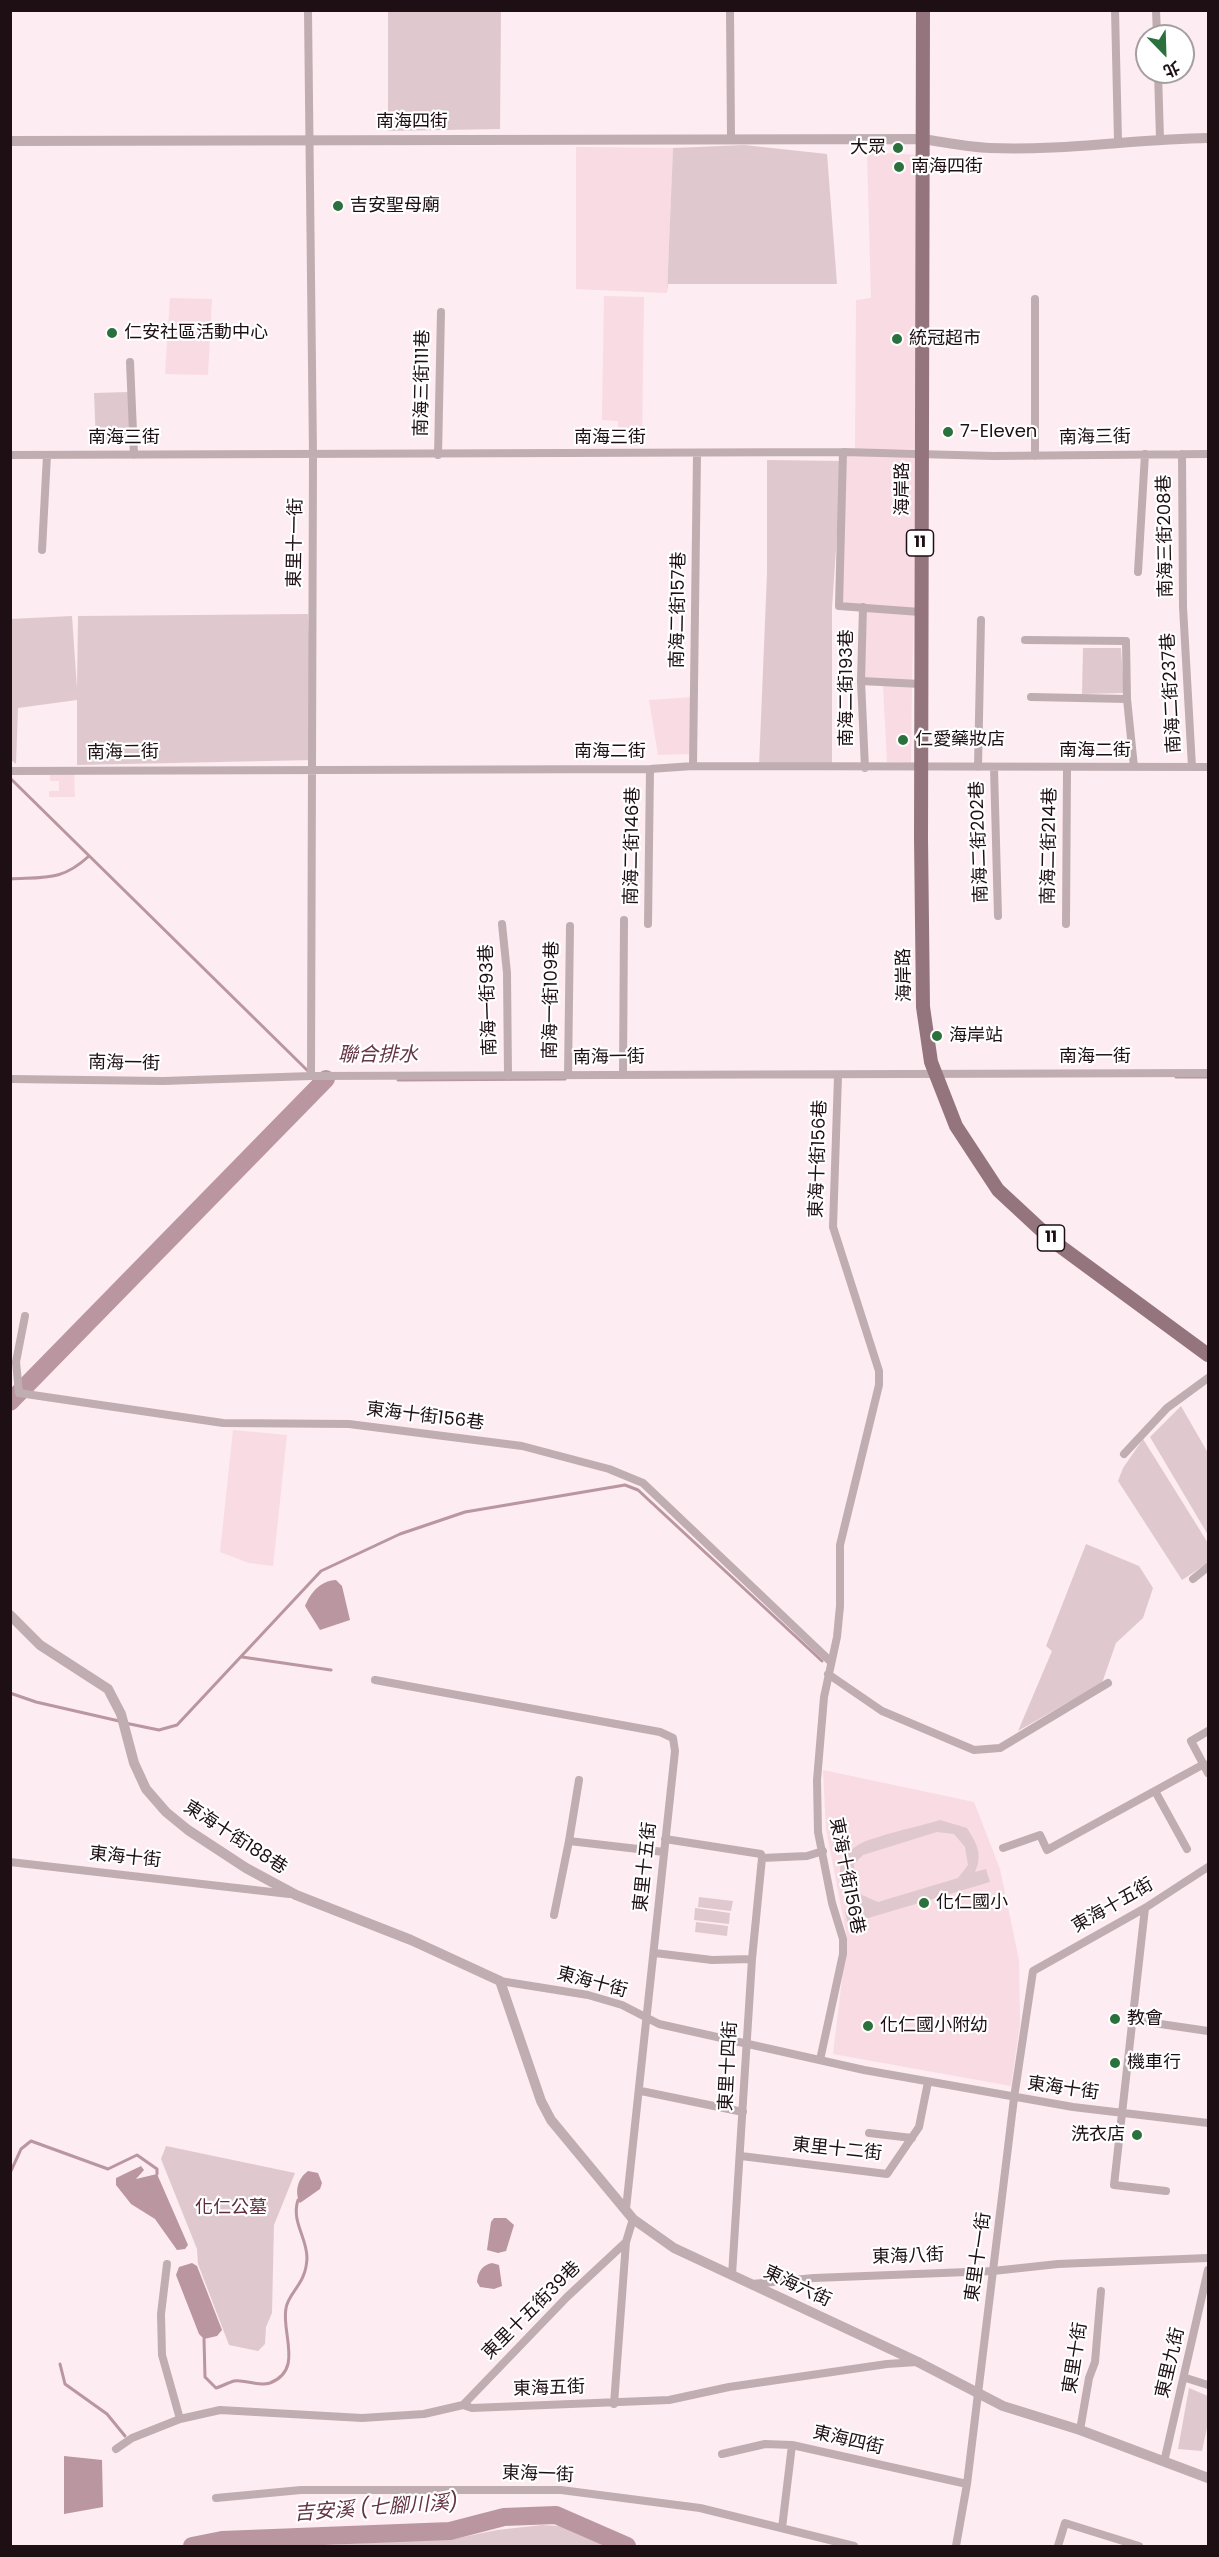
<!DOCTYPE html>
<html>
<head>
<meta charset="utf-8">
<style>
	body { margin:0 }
	#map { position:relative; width:1219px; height:2557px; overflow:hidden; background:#fdecf1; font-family:Poppins,"Noto Sans TC",sans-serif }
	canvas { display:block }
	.frame { position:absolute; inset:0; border:12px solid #1d0f13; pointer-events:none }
	.north { position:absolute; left:1135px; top:24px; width:60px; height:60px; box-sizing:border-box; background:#fff; border:2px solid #a59fa1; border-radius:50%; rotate:157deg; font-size:16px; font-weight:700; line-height:24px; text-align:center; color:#1d0f13 }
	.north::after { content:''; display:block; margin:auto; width:21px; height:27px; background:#2b713d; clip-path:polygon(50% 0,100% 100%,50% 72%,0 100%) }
</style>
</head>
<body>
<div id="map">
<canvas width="1219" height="2557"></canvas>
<div class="frame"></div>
<div class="north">北</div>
</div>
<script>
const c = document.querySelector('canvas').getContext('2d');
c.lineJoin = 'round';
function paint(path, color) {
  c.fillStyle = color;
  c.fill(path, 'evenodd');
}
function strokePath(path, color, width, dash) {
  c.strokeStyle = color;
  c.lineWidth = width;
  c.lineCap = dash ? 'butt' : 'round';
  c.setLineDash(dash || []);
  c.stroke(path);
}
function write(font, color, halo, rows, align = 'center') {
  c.font = font + ' Poppins,"Noto Sans TC",sans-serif';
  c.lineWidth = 4.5;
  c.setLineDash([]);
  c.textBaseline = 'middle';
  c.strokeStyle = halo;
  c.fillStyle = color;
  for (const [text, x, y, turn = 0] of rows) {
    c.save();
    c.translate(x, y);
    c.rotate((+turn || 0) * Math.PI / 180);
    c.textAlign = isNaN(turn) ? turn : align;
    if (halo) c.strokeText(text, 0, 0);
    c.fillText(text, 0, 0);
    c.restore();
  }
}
const built = new Path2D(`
	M 576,147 L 673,148 L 667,293 L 576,289 Z
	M 867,152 L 920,155 L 920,449 L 855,449 L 856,300 L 871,298 Z
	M 604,296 L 644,297 L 642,443 L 618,443 L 618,421 L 602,420 Z
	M 170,298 L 212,299 L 208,375 L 165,374 Z
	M 844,455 L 918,457 L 917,610 L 842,604 Z
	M 867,610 L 914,614 L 912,681 L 864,679 Z
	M 883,685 L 912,686 L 911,763 L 887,762 Z
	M 693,697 L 691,754 L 658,755 L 649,700 Z
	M 74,773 L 75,797 L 49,797 L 49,791 L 59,791 L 59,781 L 50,781 L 50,774 Z
	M 233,1430 L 287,1435 L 273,1566 L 249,1563 L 220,1552 Z
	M 823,1770 L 974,1802 L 1000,1869 L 1019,1960 L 1020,2024 L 1011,2086 L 833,2054 L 847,1938 L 826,1829 Z`);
const green = new Path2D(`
	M 388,11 L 501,11 L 500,129 L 388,131 Z
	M 744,145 L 827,154 L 837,284 L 668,284 L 667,293 L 673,148 Z
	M 129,392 L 130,443 L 96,444 L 94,393 Z
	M 767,460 L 842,461 L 832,608 L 832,768 L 759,766 L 767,573 Z
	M 308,614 L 314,760 L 77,765 L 77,700 L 18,708 L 16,764 L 10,759 L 10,619 L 72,616 L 77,689 L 78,616 Z
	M 1083,648 L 1121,648 L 1124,693 L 1082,694 Z
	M 1181,1406 L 1208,1453 L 1208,1535 L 1150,1437 Z
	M 1143,1439 L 1208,1543 L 1208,1563 L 1182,1580 L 1118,1481 L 1123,1468 Z
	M 1086,1544 L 1139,1566 L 1153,1588 L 1143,1618 L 1116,1643 L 1102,1683 L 1018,1731 L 1052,1651 L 1046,1646 Z
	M 940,1820 L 967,1828 C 977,1844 983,1854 975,1872 L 986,1869 L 990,1882 L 848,1924 L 845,1912 L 860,1907 C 839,1889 829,1863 858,1845 C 873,1836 921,1826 940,1820 ZM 937,1832 L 954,1834 L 965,1847 L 968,1865 L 958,1878 L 878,1902 L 862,1895 L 856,1889 L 854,1864 L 863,1855 Z
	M 699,1897 L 733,1901 L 731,1911 L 698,1907 Z
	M 695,1908 L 730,1913 L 729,1924 L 694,1920 Z
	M 696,1922 L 728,1926 L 727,1936 L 695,1932 Z
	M 166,2146 L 295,2173 L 274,2225 L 272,2313 L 266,2327 L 265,2344 L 258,2351 L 229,2345 L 198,2264 L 197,2249 L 161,2159 Z
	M 1189,2388 L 1208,2396 L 1208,2423 L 1202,2451 L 1178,2449 Z
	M 542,2525 L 561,2526 L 606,2546 L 300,2546 L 453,2539 L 497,2530 Z`);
const water = new Path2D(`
	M 336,1580 L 342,1586 L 350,1620 L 320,1630 L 305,1606 C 311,1592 320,1581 336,1580 Z
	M 141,2166 L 144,2170 L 136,2179 L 157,2174 L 188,2245 L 185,2249 L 177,2250 L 155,2219 L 131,2204 L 116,2185 L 116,2178 Z
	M 308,2171 L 318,2173 L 322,2183 L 320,2189 L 300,2203 C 294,2192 298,2178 308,2171 Z
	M 494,2218 L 506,2218 L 514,2225 L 506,2251 L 498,2253 L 487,2250 L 491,2222 Z
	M 192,2263 L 197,2266 L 222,2330 L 217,2336 L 204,2339 L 199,2334 L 176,2275 L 179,2267 Z
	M 492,2263 L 499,2265 L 502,2286 L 494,2289 L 480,2287 L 477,2282 C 478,2272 482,2265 492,2263 Z
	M 64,2456 L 102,2460 L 103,2507 L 64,2514 Z`);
const stream = new Path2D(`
	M 10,778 L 309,1072
	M 10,879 C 46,877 62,881 89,856
	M 1176,1077 L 1208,1077
	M 398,1080 L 565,1079
	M 242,1657 L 331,1670
	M 10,1693 L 36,1702 L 119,1721
	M 125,1723 L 159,1730 L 177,1725 L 321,1571 L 400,1534 L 465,1512 L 625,1485 L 638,1490 L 822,1661
	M 10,2173 L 21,2149 L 31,2141 L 108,2169 L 137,2155 L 157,2169 L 157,2174
	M 204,2339 L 205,2377 L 216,2388 C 222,2386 228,2383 234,2381 C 245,2379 257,2387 270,2383 C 304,2370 281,2333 286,2308 C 289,2291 306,2285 307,2258 C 307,2237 291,2222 298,2200
	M 60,2364 L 65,2384 L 107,2414 L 125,2436`);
const river = new Path2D(`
	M 10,1402 L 326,1079
	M 192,2546 L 222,2540 L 450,2531 L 504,2517 L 556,2515 L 627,2546`);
const minor = new Path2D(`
	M 308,10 L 313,455 L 311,1076
	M 730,10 L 731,139
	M 1115,10 L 1118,141
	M 1156,10 L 1157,36
	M 1158,72 L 1160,139
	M 130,362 L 134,455
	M 843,452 L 839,606 L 920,612
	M 1182,454 L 1183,607 L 1192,767
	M 10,455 L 843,452 L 993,456 L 1208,454
	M 438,455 L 441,312
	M 1035,456 L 1035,299
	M 42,550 L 47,455
	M 1138,572 L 1145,454
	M 863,607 L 861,681 L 865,768
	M 1025,640 L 1126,641 L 1127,699 L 1134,767
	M 861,681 L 920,684
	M 1031,697 L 1127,699
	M 693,766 L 697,454
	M 978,767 L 981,620
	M 994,768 L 998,916
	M 10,771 L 650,769 L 693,766 L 1208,767
	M 502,924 L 507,973 L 508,1076
	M 648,924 L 650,769
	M 1066,924 L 1067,768
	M 623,1074 L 624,920
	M 568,1075 L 570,926
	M 10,1079 L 163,1081 L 311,1076 L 1208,1073
	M 25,1316 L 16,1362 L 19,1393 L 223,1423 L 349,1424 L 522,1446 L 609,1469 L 643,1483 L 830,1661
	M 1124,1454 L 1167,1408 L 1208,1378
	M 1193,1579 L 1208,1567
	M 828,1674 L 882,1711 L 974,1750 L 1000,1748 L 1108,1683
	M 375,1680 L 660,1732 L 673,1738 L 675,1751 L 626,2209
	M 1208,1731 L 1191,1741 L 1208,1773
	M 579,1780 L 569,1841 L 664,1852
	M 1155,1791 L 1187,1849
	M 665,1839 L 761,1854 L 762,1858
	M 1003,1848 L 1040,1835 L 1047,1850 L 1204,1764
	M 762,1858 L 807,1856 L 823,1851
	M 10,1862 L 289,1894
	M 1145,1908 L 1114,2185 L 1166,2191
	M 554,1915 L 569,1841
	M 655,1953 L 712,1960 L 752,1959
	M 500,1981 L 588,1995 L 622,2005 L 659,2024 L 864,2070 L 1073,2107 L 1208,2123
	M 1133,2020 L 1208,2031
	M 820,2060 L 843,1954 L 843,1939 L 832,1903 L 818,1832 L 817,1780 L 824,1697 L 837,1637 L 840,1606 L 840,1545 L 879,1385 L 879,1371 L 833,1227 L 838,1076
	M 641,2091 L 743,2112
	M 869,2133 L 912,2138
	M 741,2156 L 887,2174 L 919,2127 L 928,2082
	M 167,2264 L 161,2314 L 162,2355 L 180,2419
	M 732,2275 L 752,1959 L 762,1858
	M 752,2284 L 814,2278 L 993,2271 L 1058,2264 L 1208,2258
	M 1186,2378 L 1208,2385
	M 614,2404 L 626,2242 L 633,2219
	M 463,2405 L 567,2297 L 626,2242
	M 1080,2430 L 1089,2378 L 1095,2362 L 1101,2291
	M 116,2449 L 132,2438 L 180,2419 L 220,2410 L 362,2418 L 424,2414 L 463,2405 L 472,2408 L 669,2400 L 729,2387 L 887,2364 L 917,2362
	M 722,2454 L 765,2444 L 792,2445 L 967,2484
	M 1164,2462 L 1208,2270
	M 216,2498 L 301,2490 L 561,2490 L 700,2508 L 854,2546
	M 782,2528 L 792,2445
	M 956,2546 L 967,2484 L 1014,2098 L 1033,1971 L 1145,1908 L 1208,1867
	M 1058,2546 L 1065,2523 L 1139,2546`);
const tertiary = new Path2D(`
	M 10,141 L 922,139 C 944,142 967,147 990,148 C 1062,151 1136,139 1208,138
	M 10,1615 L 40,1645 L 108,1689 L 121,1714 L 134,1763 L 146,1789 L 166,1812 L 188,1830 L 246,1868 L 296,1895 L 411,1940 L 500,1981 L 541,2101 L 551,2120 L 633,2219 L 674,2248 L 918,2362 L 1003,2406 L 1080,2430 L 1208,2478`);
const primary = new Path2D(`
	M 923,10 L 921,838 L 923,1007 L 931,1062 L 956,1126 L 998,1190 L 1053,1241 L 1208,1355`);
const markers = [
	[898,148,6,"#2b713d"],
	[899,167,6,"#2b713d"],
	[338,206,6,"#2b713d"],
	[112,333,6,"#2b713d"],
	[897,339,6,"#2b713d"],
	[948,432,6,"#2b713d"],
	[903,740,6,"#2b713d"],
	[937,1036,6,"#2b713d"],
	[924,1903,6,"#2b713d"],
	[1115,2019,6,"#2b713d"],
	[868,2026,6,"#2b713d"],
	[1115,2063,6,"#2b713d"],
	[1137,2135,6,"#2b713d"]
];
const shields = [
	[920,543,27],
	[1051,1238,27]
];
const shieldNames = [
	["11",920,543],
	["11",1051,1238]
];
const streetNames = [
	["南海四街",412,122],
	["南海三街111巷",423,383,-89],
	["南海三街",124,438],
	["南海三街",610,438],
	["南海三街",1095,438,-1],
	["海岸路",903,489,-90],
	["南海三街208巷",1166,536,-91],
	["東里十一街",296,543,-89],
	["南海二街157巷",679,610,-89],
	["南海二街193巷",847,688,-90],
	["南海二街237巷",1172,693,-93],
	["南海二街",1095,751],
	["南海二街",610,752],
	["南海二街",123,753,-1],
	["南海二街202巷",980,842,-92],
	["南海二街146巷",633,846,-89],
	["南海二街214巷",1050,846,-89],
	["海岸路",905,975,-91],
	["南海一街93巷",489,1000,-92],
	["南海一街109巷",552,1000,-89],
	["南海一街",1095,1057],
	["南海一街",609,1058,-1],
	["南海一街",124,1064,1],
	["東海十街156巷",819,1159,-88],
	["東海十街156巷",425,1417,7],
	["東海十街188巷",235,1838,33],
	["東海十街",125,1858,6],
	["東里十五街",646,1867,-84],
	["東海十街156巷",846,1876,79],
	["東海十五街",1113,1906,-30],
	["東海十街",592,1983,15],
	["東里十四街",729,2066,-87],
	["東海十街",1063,2089,8],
	["東里十二街",837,2150,6],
	["東海八街",908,2257,-2],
	["東里十一街",979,2257,-82],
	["東海六街",797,2287,25],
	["東里十五街39巷",532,2311,-45],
	["東里十街",1076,2358,-81],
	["東里九街",1171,2363,-77],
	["東海五街",549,2389,-2],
	["東海四街",848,2441,13],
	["東海一街",538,2475,2]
];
const poiNames = [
	["大眾",886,148,"right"],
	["南海四街",911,167],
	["吉安聖母廟",350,206],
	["仁安社區活動中心",124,333],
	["統冠超市",909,339],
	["7-Eleven",960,432],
	["仁愛藥妝店",915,740],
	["海岸站",949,1036],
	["化仁國小",936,1903],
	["教會",1127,2019],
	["化仁國小附幼",880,2026],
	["機車行",1127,2063],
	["洗衣店",1125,2135,"right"]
];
const parkNames = [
	["化仁公墓",231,2208]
];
const waterNames = [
	["聯合排水",378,1056],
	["吉安溪 (七腳川溪)",376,2509,-4]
];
paint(built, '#f9dbe3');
paint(green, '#e0c8cf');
paint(water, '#b996a0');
strokePath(stream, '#b996a0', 3);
strokePath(river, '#b996a0', 18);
strokePath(minor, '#bfadb2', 8);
strokePath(tertiary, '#bfadb2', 10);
strokePath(primary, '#94757e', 14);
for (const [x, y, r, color] of markers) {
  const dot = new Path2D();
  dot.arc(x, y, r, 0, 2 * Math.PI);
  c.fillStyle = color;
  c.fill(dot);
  strokePath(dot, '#fff', 2);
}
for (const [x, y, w] of shields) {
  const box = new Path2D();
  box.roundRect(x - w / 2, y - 13, w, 26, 4.5);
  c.fillStyle = '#fff';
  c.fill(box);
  strokePath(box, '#1d0f13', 1.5);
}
write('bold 16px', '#1d0f13', null, shieldNames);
write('18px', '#1d0f13', '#fff', streetNames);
write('18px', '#1d0f13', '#fff', poiNames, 'left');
write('18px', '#5d2d3e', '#fff', parkNames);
write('italic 20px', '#653445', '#fff', waterNames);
</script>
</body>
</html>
